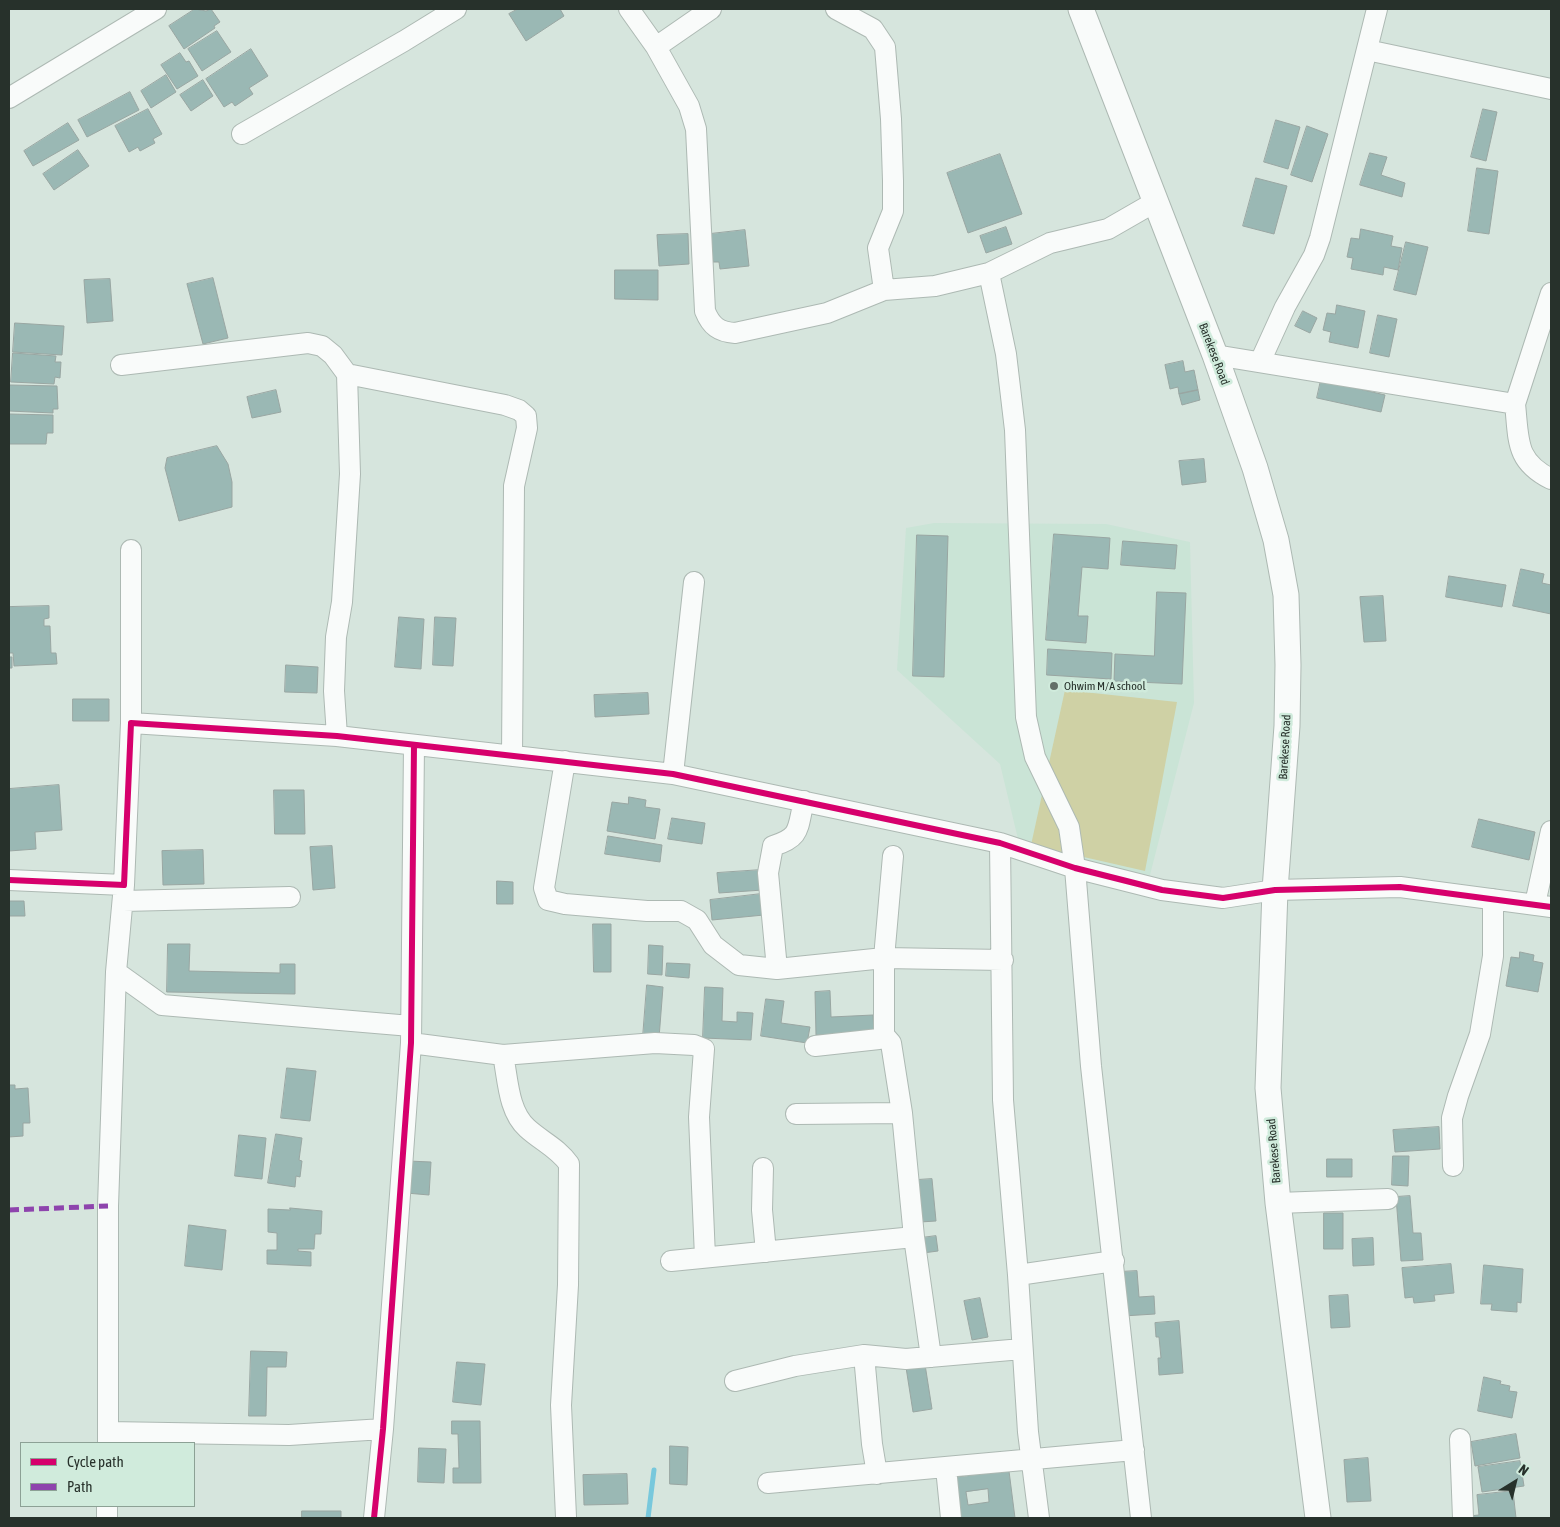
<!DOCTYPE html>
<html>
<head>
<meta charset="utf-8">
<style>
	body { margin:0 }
	#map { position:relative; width:1560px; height:1527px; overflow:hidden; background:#d6e5dd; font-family:"Asap Condensed",sans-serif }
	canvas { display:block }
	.frame { position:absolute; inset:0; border:10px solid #27312b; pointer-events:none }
	.legend { position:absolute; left:20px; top:1442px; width:175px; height:65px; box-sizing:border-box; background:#d0ebdc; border:1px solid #8ca195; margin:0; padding:6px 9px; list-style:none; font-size:15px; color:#27312b }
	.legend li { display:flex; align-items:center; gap:10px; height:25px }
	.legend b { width:25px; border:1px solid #8ca195 }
	.north { position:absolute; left:1490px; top:1457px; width:50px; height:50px; -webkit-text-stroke:4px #d0ebdc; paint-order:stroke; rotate:36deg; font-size:14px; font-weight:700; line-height:20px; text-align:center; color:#27312b }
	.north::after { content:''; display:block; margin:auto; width:18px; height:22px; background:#27312b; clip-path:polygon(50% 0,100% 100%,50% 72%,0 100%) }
</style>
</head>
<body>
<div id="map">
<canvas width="1560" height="1527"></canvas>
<div class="frame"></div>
<ul class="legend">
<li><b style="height:6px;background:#d6006c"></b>Cycle path</li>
<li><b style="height:6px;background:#8e44ad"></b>Path</li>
</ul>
<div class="north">N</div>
</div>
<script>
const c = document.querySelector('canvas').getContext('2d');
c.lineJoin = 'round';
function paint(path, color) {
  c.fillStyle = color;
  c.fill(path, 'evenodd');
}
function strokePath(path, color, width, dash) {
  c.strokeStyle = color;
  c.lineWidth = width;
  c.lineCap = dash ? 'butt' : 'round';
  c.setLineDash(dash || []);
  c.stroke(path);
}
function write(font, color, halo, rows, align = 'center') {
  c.font = font + ' "Asap Condensed",sans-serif';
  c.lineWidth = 5;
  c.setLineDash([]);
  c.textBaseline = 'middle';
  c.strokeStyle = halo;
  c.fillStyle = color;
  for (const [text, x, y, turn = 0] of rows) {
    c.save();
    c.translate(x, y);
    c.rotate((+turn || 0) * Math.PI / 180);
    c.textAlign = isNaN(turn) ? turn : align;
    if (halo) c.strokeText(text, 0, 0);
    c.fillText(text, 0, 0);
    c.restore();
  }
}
const built = new Path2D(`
	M 934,523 L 1106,524 L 1190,542 L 1194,703 L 1150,875 L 1095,867 L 1018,839 L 1000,764 L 897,670 L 906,528 Z`);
const green = new Path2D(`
	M 1065,690 L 1177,702 L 1145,871 L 1031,845 Z`);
const stream = new Path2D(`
	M 648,1518 L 654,1470`);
const building = new Path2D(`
	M 195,9 L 206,11 L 211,9 L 220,22 L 214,26 L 215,28 L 184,49 L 169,26 Z
	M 518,9 L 560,9 L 564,16 L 526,41 L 509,14 Z
	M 217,31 L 231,52 L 202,71 L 188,49 Z
	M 251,49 L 268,76 L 249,88 L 253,94 L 235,106 L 232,102 L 224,107 L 206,79 Z
	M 180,53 L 186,62 L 189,61 L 198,76 L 177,89 L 161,65 Z
	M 166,75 L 176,92 L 151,108 L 141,91 Z
	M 203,80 L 213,96 L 191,111 L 180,95 Z
	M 130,92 L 139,110 L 87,137 L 78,120 Z
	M 148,109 L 162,134 L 153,139 L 155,143 L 140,151 L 138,147 L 129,152 L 115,126 Z
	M 1483,109 L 1497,112 L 1486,161 L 1471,157 Z
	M 1276,120 L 1300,127 L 1288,169 L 1264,162 Z
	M 68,123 L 79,140 L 33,166 L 24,151 Z
	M 1307,126 L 1328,134 L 1312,182 L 1291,175 Z
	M 78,150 L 89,166 L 54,190 L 43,174 Z
	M 1370,153 L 1387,157 L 1381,175 L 1405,183 L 1402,197 L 1360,185 Z
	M 1000,154 L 1022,214 L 968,233 L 947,173 Z
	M 1477,168 L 1498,171 L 1489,234 L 1468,231 Z
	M 1256,178 L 1287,186 L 1274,234 L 1243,226 Z
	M 1006,227 L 1012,244 L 986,253 L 980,236 Z
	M 1361,229 L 1393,236 L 1391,246 L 1402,248 L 1398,270 L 1384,267 L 1383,275 L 1351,269 L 1353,258 L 1347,257 L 1351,238 L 1359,239 Z
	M 745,230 L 749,266 L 720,269 L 719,262 L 713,262 L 710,234 Z
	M 688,234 L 689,264 L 659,266 L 657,235 Z
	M 1406,242 L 1428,247 L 1416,295 L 1394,290 Z
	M 615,270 L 658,270 L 658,300 L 615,299 Z
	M 213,278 L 228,338 L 203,344 L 187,284 Z
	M 110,279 L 113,321 L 87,323 L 84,280 Z
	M 1337,305 L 1365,311 L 1358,348 L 1329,342 L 1331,332 L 1323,330 L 1327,313 L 1335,314 Z
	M 1303,311 L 1317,318 L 1310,333 L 1295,326 Z
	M 1378,315 L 1397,319 L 1389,357 L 1370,353 Z
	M 15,323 L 64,326 L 62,355 L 13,352 Z
	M 13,353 L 56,356 L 55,362 L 61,362 L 60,378 L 55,377 L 54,384 L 11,382 Z
	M 1183,361 L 1185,372 L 1194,370 L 1198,390 L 1179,394 L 1178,387 L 1170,389 L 1165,365 Z
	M 1321,380 L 1385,395 L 1381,412 L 1317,398 Z
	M 10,385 L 57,386 L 58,409 L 53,409 L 53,413 L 9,411 Z
	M 276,390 L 281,412 L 252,418 L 247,397 Z
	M 1198,390 L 1200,400 L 1182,405 L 1179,394 Z
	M 9,414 L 53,415 L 53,433 L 47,433 L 46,444 L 9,444 Z
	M 217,446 L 228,464 L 232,482 L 232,507 L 179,521 L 165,468 L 167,458 Z
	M 1204,459 L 1206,482 L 1182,485 L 1179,461 Z
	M 1054,534 L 1110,538 L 1108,569 L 1082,567 L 1078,616 L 1088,616 L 1086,643 L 1046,640 Z
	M 917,535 L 948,536 L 944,677 L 913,676 Z
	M 1123,541 L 1177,545 L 1175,569 L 1121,565 Z
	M 1521,569 L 1544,574 L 1542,583 L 1551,585 L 1551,614 L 1513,606 Z
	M 1449,576 L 1506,585 L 1502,607 L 1446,597 Z
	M 1157,592 L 1186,593 L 1182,684 L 1114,681 L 1115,654 L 1154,656 Z
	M 1383,596 L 1386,641 L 1364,642 L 1360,597 Z
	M 49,606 L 49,618 L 44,619 L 44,626 L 50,626 L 51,653 L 56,653 L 57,664 L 14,666 L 13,653 L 9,653 L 9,607 Z
	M 399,617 L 424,619 L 421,669 L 395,667 Z
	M 435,617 L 456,618 L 453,666 L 433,665 Z
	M 1048,649 L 1112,653 L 1111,679 L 1047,675 Z
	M 9,657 L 12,657 L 12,668 L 9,668 Z
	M 286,665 L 318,667 L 317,693 L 285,692 Z
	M 648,693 L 649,714 L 595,717 L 594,695 Z
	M 73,699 L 109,699 L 109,721 L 73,721 Z
	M 59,785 L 62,830 L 35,832 L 36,849 L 9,851 L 9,789 Z
	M 274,790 L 304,790 L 305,834 L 275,834 Z
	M 629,797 L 646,800 L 645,807 L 660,809 L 655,839 L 607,831 L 612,802 L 628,804 Z
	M 672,818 L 705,823 L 702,844 L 668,839 Z
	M 1479,819 L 1535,832 L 1529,860 L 1472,847 Z
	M 608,836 L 662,845 L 660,862 L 605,854 Z
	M 332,846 L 335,888 L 313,890 L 310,847 Z
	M 203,850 L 204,884 L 163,885 L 162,851 Z
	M 761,870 L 763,890 L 719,893 L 717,873 Z
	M 497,881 L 513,882 L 513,904 L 497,904 Z
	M 761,894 L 764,915 L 712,920 L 710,900 Z
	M 9,901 L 24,901 L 25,916 L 9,916 Z
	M 593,924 L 611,924 L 611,972 L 594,972 Z
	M 168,944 L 190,944 L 189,971 L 280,973 L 280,964 L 295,964 L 295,994 L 167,992 Z
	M 649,945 L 663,946 L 662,975 L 648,974 Z
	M 1520,952 L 1534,955 L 1533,961 L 1543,963 L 1538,992 L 1506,986 L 1511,957 L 1519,958 Z
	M 667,963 L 690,964 L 689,978 L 666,976 Z
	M 647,985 L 663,987 L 659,1038 L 643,1037 Z
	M 705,987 L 723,988 L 722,1021 L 737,1022 L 737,1012 L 753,1013 L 751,1040 L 703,1038 Z
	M 830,991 L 831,1017 L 873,1015 L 874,1033 L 816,1035 L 815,992 Z
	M 766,999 L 784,1001 L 781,1023 L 810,1027 L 807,1043 L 761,1036 Z
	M 287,1068 L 316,1071 L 310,1121 L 281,1118 Z
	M 9,1085 L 15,1085 L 15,1089 L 28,1088 L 30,1123 L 23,1123 L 23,1136 L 9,1137 Z
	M 1439,1127 L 1440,1149 L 1395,1152 L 1393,1130 Z
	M 276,1134 L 302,1138 L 299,1160 L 302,1161 L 300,1177 L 296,1176 L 295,1187 L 268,1183 Z
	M 239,1135 L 266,1138 L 262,1179 L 235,1176 Z
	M 1393,1156 L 1409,1156 L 1408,1186 L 1392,1185 Z
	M 1327,1159 L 1352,1159 L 1352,1177 L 1327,1177 Z
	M 408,1161 L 431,1162 L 429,1195 L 406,1193 Z
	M 932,1179 L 936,1221 L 920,1222 L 917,1180 Z
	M 1410,1196 L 1413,1233 L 1421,1233 L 1423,1260 L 1401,1261 L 1396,1197 Z
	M 290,1208 L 322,1211 L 321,1234 L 315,1234 L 314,1249 L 298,1249 L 298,1251 L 311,1252 L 311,1266 L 267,1264 L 267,1250 L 277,1250 L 277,1233 L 268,1232 L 268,1209 L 290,1210 Z
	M 1324,1213 L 1343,1213 L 1343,1249 L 1324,1249 Z
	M 189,1225 L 226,1230 L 222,1270 L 185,1266 Z
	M 936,1236 L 938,1251 L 923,1253 L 921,1238 Z
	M 1373,1238 L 1374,1265 L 1353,1266 L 1352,1239 Z
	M 1451,1264 L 1454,1293 L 1434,1295 L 1435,1301 L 1414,1303 L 1413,1297 L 1405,1298 L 1402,1268 Z
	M 1484,1265 L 1523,1269 L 1521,1303 L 1517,1302 L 1517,1312 L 1491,1310 L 1492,1304 L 1481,1304 Z
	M 1137,1271 L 1139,1297 L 1154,1296 L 1155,1314 L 1123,1316 L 1119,1272 Z
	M 1348,1295 L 1350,1327 L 1331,1328 L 1329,1296 Z
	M 980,1298 L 988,1337 L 972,1340 L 964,1301 Z
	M 1179,1321 L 1183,1373 L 1159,1375 L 1158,1358 L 1161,1358 L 1159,1337 L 1156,1337 L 1155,1323 Z
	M 251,1351 L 287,1352 L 286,1367 L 267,1367 L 266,1416 L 249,1416 Z
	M 924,1358 L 932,1409 L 913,1412 L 905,1361 Z
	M 457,1362 L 485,1364 L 481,1405 L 453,1402 Z
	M 1484,1377 L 1501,1381 L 1500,1384 L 1510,1386 L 1509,1391 L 1517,1392 L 1512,1418 L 1478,1411 Z
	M 452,1421 L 480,1421 L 481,1483 L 453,1483 L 453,1468 L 459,1468 L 458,1434 L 452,1434 Z
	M 1516,1434 L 1520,1458 L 1475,1466 L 1471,1442 Z
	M 670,1446 L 688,1447 L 687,1485 L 670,1484 Z
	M 419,1448 L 446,1449 L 444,1483 L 418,1482 Z
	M 1368,1458 L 1371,1501 L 1347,1502 L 1344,1460 Z
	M 1520,1461 L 1524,1486 L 1482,1492 L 1478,1467 Z
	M 1009,1471 L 1015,1518 L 957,1518 L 952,1478 ZM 988,1489 L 989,1502 L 968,1505 L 966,1492 Z
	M 627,1474 L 628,1504 L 584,1505 L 583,1475 Z
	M 1513,1491 L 1516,1518 L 1469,1518 L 1469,1516 L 1479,1515 L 1477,1495 Z
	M 302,1511 L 341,1511 L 341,1518 L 302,1518 Z`);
const minor = new Path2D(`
	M 629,9 L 656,47 L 711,9
	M 836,9 L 873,29 L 885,47 L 891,119 L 893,181 L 893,211 L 878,248 L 884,290 L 935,286 L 989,273 L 1050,243 L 1108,229 L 1155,202
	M 656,47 L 689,106 L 696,129 L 705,311 C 711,326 719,332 735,333 L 827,313 L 884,290
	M 1367,50 L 1551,89
	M 9,98 L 156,9
	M 242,134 L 404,41 L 456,9
	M 989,273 L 1006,354 L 1015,430 L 1026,717 L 1035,757 L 1069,827 L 1075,868 L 1091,1066 L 1141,1518
	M 1215,355 L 1515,404 C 1519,440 1515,461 1551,479
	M 1260,362 L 1285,307 L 1314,255 L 1320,238 L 1377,9
	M 121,365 L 308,343 L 322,346 L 333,355 L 347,374 L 350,474 L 342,602 L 336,637 L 334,691 L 337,736
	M 347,374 L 505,405 L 519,410 L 526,416 L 527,428 L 514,486 L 512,756
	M 1515,404 L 1551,293
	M 131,550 L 131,723
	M 565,761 L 544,888 L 548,900 L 565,904 L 647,911 L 681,911 L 697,920 L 713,945 L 739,965 L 777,969 L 884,958 L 1003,960
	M 673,774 L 694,582
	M 1000,843 L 1003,1100 L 1018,1275 L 1028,1432 L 1039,1518
	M 9,880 L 124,885 L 131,723 L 337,736 L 673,774 L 1000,843 L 1075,868 L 1162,890 L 1223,898 L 1275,890 L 1400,887 L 1551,907
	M 123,901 L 290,897
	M 1535,904 L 1551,831
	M 777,969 L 768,873 L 773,846 C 802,837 797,828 804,801
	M 116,972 L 162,1005 L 411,1026
	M 884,1035 L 891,1043 L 902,1113 L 914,1237 L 931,1357
	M 411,1043 L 503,1055 L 655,1043 L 694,1045 L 704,1049 L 699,1117 L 705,1257
	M 815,1046 L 879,1039 L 884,1035 L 884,958 L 893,856
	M 503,1055 C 508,1079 508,1111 527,1128 C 541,1141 558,1148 569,1164 L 568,1285 L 561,1405 L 566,1517
	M 796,1114 L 902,1113
	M 1453,1166 L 1452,1118 L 1458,1096 L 1480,1034 L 1493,956 L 1493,899
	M 763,1168 L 762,1210 L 766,1252
	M 1278,1203 L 1388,1199
	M 671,1261 L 914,1237
	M 1018,1275 L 1114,1261
	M 864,1355 L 872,1444 L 877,1474
	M 735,1381 L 795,1366 L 864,1355 L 906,1359 L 1022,1349
	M 108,1432 L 289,1435 L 383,1429
	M 1460,1439 L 1463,1518
	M 108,1443 L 108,1206 L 116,972 L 124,885
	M 946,1468 L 951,1518
	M 768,1483 L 1134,1450
	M 107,1518 L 107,1506
	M 374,1518 L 383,1429 L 411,1043 L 414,745`);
const major = new Path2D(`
	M 1081,9 L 1215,355 L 1255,468 L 1276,540 L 1286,595 L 1288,665 L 1287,726 L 1275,890 L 1268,1088 L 1278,1203 L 1318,1518`);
const quiet = new Path2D(`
	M 9,1210 L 108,1206`);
const cycleway = new Path2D(`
	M 9,880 L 124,885 L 131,723 L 337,736 L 673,774 L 1000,843 L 1075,868 L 1162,890 L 1223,898 L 1275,890 L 1400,887 L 1551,907
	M 374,1518 L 383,1429 L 411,1043 L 414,745`);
const markers = [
	[1054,686,5,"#647069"]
];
const streetNames = [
	["Barekese Road",1214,354,69],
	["Barekese Road",1285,747,-87],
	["Barekese Road",1274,1151,-95]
];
const poiNames = [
	["Ohwim M/A school",1064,686]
];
paint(built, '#cae4d6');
paint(green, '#cfd1a5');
strokePath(stream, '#78c8dc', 5);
paint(building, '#9ab8b4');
strokePath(building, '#99a6a2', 1);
strokePath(minor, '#adb9b3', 22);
strokePath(major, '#adb9b3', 27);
strokePath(minor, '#f9fbfa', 20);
strokePath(major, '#f9fbfa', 25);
strokePath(quiet, '#8e44ad', 5, [10, 5]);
strokePath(cycleway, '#d6006c', 6);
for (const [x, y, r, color] of markers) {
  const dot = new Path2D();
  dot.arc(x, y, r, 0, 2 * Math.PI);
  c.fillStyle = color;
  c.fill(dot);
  strokePath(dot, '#d0ebdc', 2);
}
write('12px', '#27312b', '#d0ebdc', streetNames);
write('12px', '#27312b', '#d0ebdc', poiNames, 'left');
</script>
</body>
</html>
